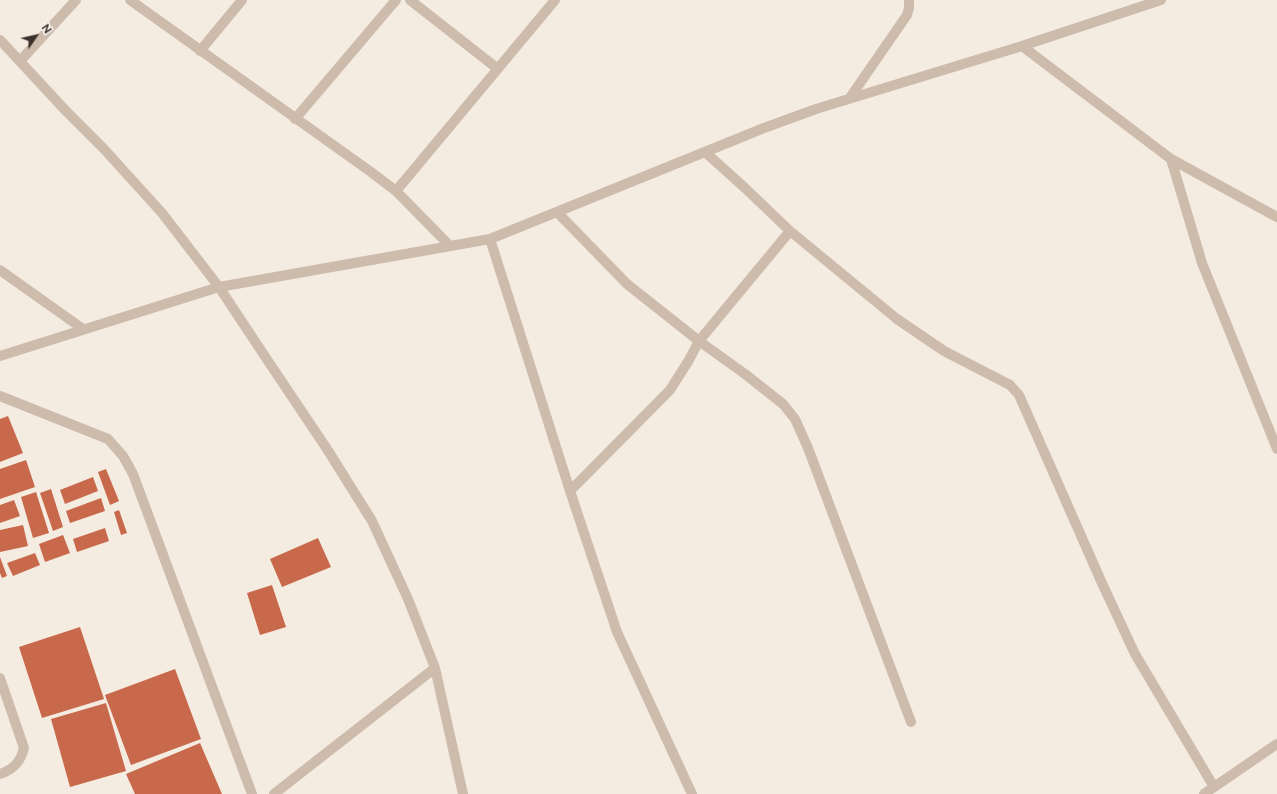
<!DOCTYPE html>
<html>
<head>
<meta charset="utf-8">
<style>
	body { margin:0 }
	#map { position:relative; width:1277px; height:794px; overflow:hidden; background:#f4ebe1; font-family:Raleway,sans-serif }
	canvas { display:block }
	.north { position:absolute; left:16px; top:16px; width:40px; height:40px; -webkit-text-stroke:3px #fbf5ee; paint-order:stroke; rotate:56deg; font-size:11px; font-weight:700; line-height:16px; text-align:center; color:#3b302b }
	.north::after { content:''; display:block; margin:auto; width:14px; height:18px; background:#3b302b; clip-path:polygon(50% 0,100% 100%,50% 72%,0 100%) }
</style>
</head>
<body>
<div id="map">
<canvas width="1277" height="794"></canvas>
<div class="north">N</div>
</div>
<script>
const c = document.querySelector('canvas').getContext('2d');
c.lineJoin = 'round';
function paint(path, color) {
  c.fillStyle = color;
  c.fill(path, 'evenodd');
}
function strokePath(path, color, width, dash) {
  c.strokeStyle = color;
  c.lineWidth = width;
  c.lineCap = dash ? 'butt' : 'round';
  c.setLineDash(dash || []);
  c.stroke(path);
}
const building = new Path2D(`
	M 8,416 L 23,453 L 0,462 L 0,419 Z
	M 26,460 L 35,487 L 0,499 L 0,469 Z
	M 106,469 L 119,501 L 110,505 L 98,472 Z
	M 93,477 L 98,491 L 65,504 L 60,490 Z
	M 51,489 L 63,527 L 53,531 L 40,493 Z
	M 36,492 L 49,533 L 33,538 L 21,497 Z
	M 101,498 L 105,511 L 70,523 L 66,511 Z
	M 14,500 L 20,516 L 0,523 L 0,505 Z
	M 119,510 L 127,533 L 121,535 L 114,512 Z
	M 23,525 L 28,546 L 0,552 L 0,530 Z
	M 105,528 L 109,541 L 77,552 L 73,539 Z
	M 63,535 L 70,553 L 45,562 L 39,544 Z
	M 318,538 L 331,567 L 282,587 L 270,559 Z
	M 35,553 L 40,565 L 13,576 L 7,563 Z
	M 0,557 L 7,576 L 2,578 L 0,573 Z
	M 272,585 L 286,627 L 260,635 L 247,593 Z
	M 80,627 L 104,699 L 42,718 L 19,647 Z
	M 175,669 L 201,739 L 131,765 L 105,695 Z
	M 106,703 L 126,771 L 70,787 L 51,719 Z
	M 200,743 L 222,794 L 135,794 L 126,774 Z`);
const minor = new Path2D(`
	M 130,0 L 371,172 L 396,191 L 450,246
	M 410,0 L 498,69
	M 0,40 L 66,111 L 104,149 L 162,213 L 219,287 L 266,358 L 327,449 L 372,521 L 408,599 L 435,668 L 463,794
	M 1022,46 L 1171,159 L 1202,263 L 1277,449
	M 200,51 L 242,0
	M 20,61 L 76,0
	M 849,99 L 907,15 L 909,8 L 909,0
	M 295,119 L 396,0
	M 705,152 L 745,188 L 790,231 L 897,319 L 944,351 L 1010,385 L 1019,395 L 1101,581 L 1135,654 L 1214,787
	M 1171,159 L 1277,217
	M 396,191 L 555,0
	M 557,212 L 627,284 L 699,341 L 745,374 L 783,404 L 795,419 L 808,448 L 911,722
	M 490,239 L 570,491 L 617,632 L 692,794
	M 0,270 L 83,329
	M 0,356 L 219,287 L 490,239 L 764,128 L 816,109 L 1022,46 L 1161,0
	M 0,396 L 108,439 L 123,456 L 133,474 L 252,794
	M 570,491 L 670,390 L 689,360 L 699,341 L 790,231
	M 0,678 L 24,748 C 21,761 13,770 0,774
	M 274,794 L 435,668
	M 1204,794 L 1277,744`);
paint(building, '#c8694b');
strokePath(minor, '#cdbbac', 10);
</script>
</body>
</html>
